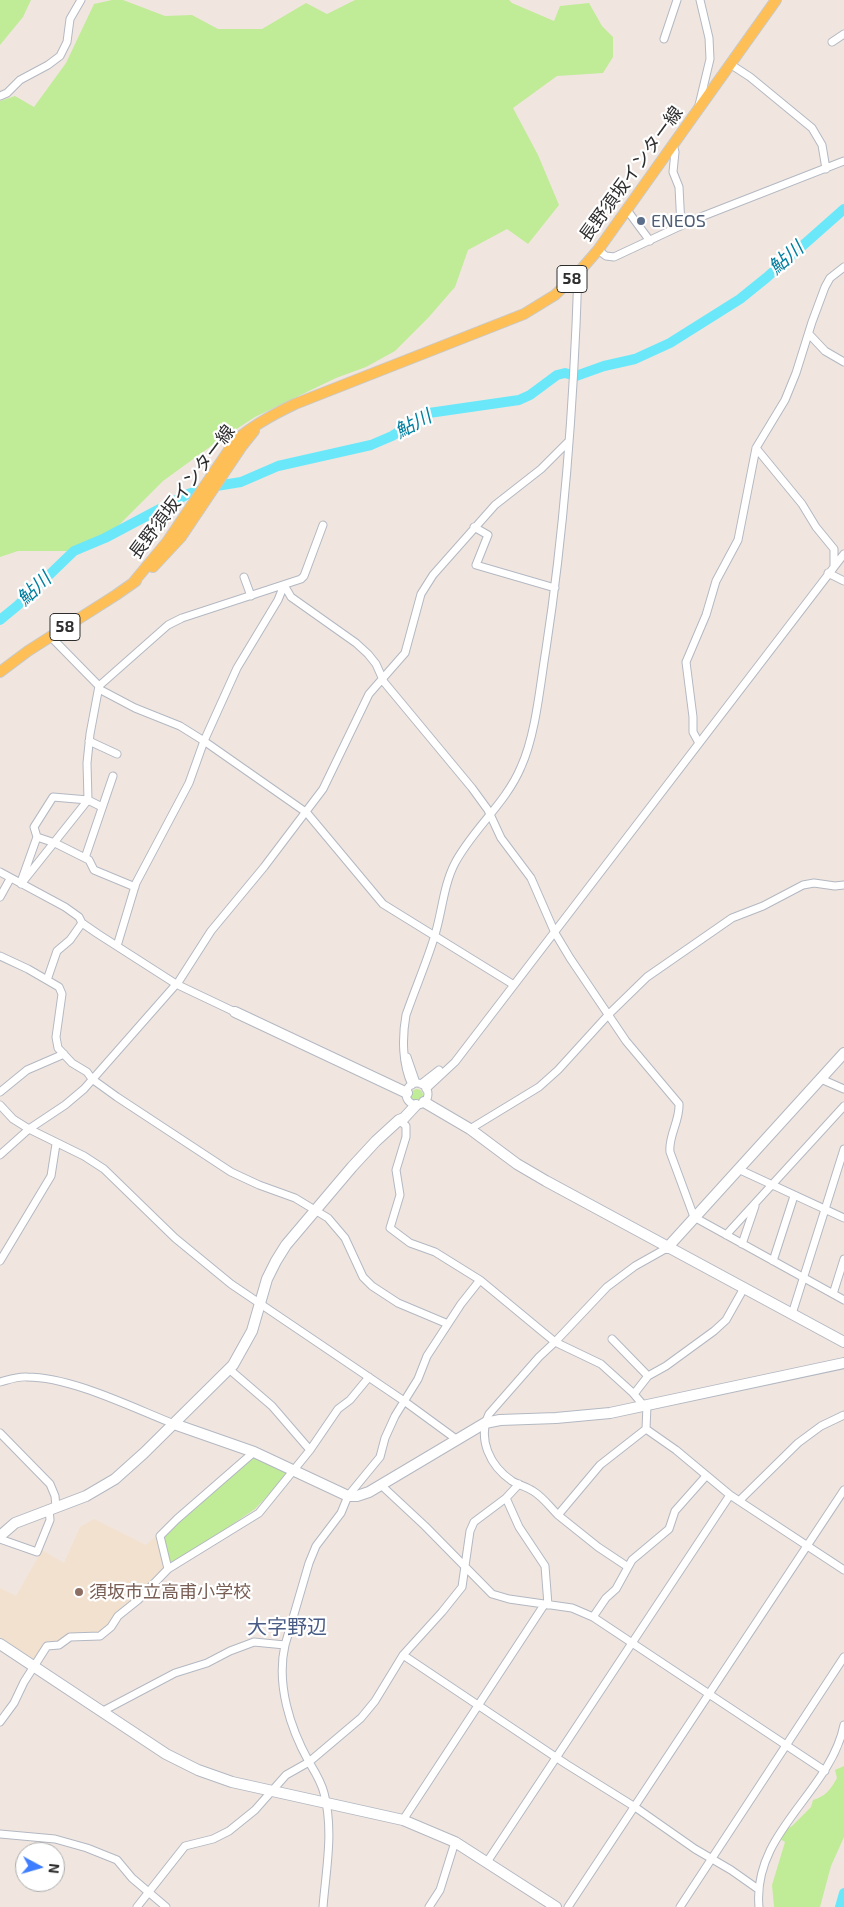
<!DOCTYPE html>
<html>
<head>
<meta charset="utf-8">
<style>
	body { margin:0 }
	#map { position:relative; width:844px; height:1907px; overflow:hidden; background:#f0e6df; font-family:"Exo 2",sans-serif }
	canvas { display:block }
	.north { position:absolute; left:15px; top:1842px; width:50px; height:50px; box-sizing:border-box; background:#fff; border:1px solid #ababab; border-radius:50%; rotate:96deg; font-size:14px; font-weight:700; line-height:20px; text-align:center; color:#2e2e2e }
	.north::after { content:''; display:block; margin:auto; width:18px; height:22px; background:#3d7dff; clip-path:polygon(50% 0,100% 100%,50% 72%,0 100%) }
</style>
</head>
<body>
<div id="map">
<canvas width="844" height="1907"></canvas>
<div class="north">N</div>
</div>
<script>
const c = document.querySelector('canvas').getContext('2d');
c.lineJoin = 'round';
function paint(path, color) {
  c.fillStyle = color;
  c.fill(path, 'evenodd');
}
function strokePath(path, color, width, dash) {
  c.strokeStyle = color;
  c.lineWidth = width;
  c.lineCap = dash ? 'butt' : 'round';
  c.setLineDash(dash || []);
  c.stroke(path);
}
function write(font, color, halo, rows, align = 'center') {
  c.font = font + ' "Exo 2","Noto Sans JP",sans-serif';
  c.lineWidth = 4.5;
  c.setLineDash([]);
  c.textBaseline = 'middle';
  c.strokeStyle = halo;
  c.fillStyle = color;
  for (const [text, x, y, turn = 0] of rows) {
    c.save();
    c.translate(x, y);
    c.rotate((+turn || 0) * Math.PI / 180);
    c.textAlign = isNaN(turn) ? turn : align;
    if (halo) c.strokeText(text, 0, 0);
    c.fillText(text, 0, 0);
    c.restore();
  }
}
const education = new Path2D(`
	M 94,1519 L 146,1545 L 156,1536 L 165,1568 L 135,1597 L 116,1613 L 108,1624 L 98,1634 L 70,1633 L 58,1642 L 44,1643 L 34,1660 L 0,1637 L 0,1588 L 16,1596 L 42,1550 L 64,1563 L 80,1527 Z`);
const green = new Path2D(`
	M 0,0 L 31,0 L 23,17 L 0,45 Z
	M 112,0 L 123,0 L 165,16 L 192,15 L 218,29 L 262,29 L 306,3 L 327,14 L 355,0 L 509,0 L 512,3 L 554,21 L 560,6 L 589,3 L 602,26 L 613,37 L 613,57 L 603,73 L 557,76 L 513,108 L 538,155 L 559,205 L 528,244 L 507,229 L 468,250 L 455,287 L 428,318 L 395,351 L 366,367 L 336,378 L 255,417 L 218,441 L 163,481 L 109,535 L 79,551 L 18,551 L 0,557 L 0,101 L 15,96 L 34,107 L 66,63 L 94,4 Z
	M411 1095a6 6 0 1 1 12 0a6 6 0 1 1-12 0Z
	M 252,1456 L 288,1474 L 255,1509 L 169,1567 L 162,1537 Z
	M 844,1766 L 844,1837 L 831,1866 L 820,1907 L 774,1907 L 772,1885 L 785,1842 L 780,1839 L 784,1830 L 792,1826 L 811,1807 L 813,1800 C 826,1796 830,1790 837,1778 L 835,1770 Z`);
const river = new Path2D(`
	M 0,620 L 17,606 L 74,551 L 105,538 L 188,494 L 210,487 L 241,482 L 278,466 L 371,445 L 392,436 L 429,413 L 519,400 L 530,395 L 557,375 L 565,373 L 576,376 L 604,366 L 635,359 L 670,343 L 740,299 L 766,278 L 844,209
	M 840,1907 L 844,1893`);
const street = new Path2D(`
	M 664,39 L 677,0
	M 832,42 L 844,34
	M 730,64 L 750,77 L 812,128 L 822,145 L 826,169
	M 0,96 L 7,93 L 20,80 L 48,65 L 60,56 L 67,42 L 70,19 L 81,0
	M 699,105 L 710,59 L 709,38 L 700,0
	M 673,144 L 675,152 L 673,172 L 679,187 L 681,226
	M 630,214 L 650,241
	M 598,250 L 606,256 L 614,257 L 693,220 L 844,161
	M 809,334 L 825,351 L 844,362
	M 756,448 L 802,504 L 816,527 L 834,549 L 834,565
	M 474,527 L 488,535 L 476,565 L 555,588
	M 828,573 L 844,581
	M 244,577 L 251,596
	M 284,585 L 291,597 L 356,643 L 368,654 L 376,664 L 384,682 L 472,788 L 488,810 L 501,838 L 531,878 L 555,933 L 570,958 L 626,1041 L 679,1104 C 680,1121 668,1136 670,1152 L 694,1217 L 844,1300
	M 99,686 L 168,625 L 182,618 L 301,579 L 304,576 L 323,525
	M 99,689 L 135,708 L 180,726 L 204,741 L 307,813 L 383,904 L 514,985
	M 89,741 L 117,754
	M 699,743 L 693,732 L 693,717 L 686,662 L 706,615 L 716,581 L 738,540 L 756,448 L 785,400 L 796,373 L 812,322 L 825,287 L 830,278 L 844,267
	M 37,837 L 34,827 L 53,797 L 88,800 L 102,807
	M 85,858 L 113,776
	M 0,872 L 65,907 L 79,917 L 82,923 L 98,934 L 176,984 L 235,1012
	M 22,879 L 37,837 L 55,843 L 89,860 L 94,870 L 135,887
	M 21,884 L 88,800 L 87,763 L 90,734 L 99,686 L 50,636
	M 0,897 L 10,879
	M 117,946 L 136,883 L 189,783 L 204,741 L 237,668 L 278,600 L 284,585
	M 0,956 L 28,969 L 59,987 L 62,994 L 56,1037 L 58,1048 L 72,1063 L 87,1072 L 92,1079 L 117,1097 L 231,1172 L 259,1185 L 295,1198 L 328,1218 L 345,1238 L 363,1277 L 372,1286 L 398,1303 L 448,1324
	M 47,980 L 57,951 L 70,940 L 82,923
	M 407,1057 L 416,1083
	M 821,1079 L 844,1089
	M406 1094a11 11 0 1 1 22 0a11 11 0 1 1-22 0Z
	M 421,1084 L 439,1070
	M 412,1085 C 402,1064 402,1037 406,1015 C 415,989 426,964 434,938 C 442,914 443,886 455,863 C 473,829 506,803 521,767 C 536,734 540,685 546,649 C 565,525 574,399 578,273
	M 426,1089 L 455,1062 L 844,554
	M 0,1092 L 27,1070 L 64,1054
	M 0,1105 L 13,1119 L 29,1129 L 84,1156 L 104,1169 L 175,1238 L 231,1284 L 404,1401 L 456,1439
	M 399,1120 L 406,1126 L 406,1137 L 396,1170 L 400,1195 L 390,1228 L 410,1243 L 435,1252 L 480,1280 L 555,1342 L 601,1364 L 633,1393 L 644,1406
	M 470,1129 L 539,1087 L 558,1070 L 609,1014 L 647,977 L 732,918 L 763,906 L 803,885 L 814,883 L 835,886 L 844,885
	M 0,1155 L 29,1129 L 65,1105 L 84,1089 L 179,981 L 211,931 L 264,867 L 323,789 L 369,694 L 405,653 L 421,594 L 433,575 L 495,505 L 541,469 L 568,442
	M 738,1169 L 844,1218
	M 726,1235 L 844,1106
	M 742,1244 L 755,1206
	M 0,1261 L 51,1176 L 56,1144
	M 773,1261 L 794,1196
	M 833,1294 L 844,1259
	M 792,1314 L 844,1149
	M 612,1339 L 648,1376
	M 229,1369 L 272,1406 L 310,1450
	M 0,1382 C 8,1380 18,1376 27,1377 C 71,1377 131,1407 174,1424
	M 634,1394 L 648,1376 L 666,1366 L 714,1331 L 726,1320 L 744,1288
	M 647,1405 L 646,1429 L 600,1465 L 558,1515 C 550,1507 543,1497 533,1491 C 527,1487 519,1485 512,1481 C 490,1466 477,1439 489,1414 L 539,1357 L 555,1342 L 607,1287 L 635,1266 L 667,1248
	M 646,1429 L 676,1450 L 730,1495 L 844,1570
	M 0,1433 L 50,1484 L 55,1496 L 56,1507
	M 381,1485 L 425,1526 L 492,1594 L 509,1599 L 572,1608 L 593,1617 L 825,1771
	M 506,1498 L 519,1527 L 545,1566 L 548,1605
	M 739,1501 L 798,1443 L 821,1426 L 844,1415
	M 558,1515 L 598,1547 L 628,1567
	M 0,1539 L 37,1552 L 50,1520 L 49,1509
	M 168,1569 L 259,1513 L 310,1450 L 338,1409 L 350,1400 L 369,1377
	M 593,1617 L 606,1598 L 616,1589 L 632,1560 L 669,1529 L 675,1511 L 706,1476
	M 403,1655 L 566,1764 L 635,1807 L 695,1849 L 731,1870 L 758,1889
	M 103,1711 L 175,1673 L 207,1663 L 230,1651 L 254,1642 L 285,1645
	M 0,1722 L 14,1703 L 24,1682 L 47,1646 L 59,1645 L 70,1637 L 100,1636 L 111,1627 L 118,1616 L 138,1600 L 168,1569 L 160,1536 L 177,1519 L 254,1452
	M 403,1820 L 544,1605
	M 0,1834 L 55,1839 L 87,1848 L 117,1860 L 132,1878 L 166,1907
	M 487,1862 L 730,1495
	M 137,1907 L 185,1846 L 213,1839 L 229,1831 L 255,1810 L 286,1775 L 309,1762 L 361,1718 L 375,1701 L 403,1655 L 442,1612 L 462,1587 L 470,1531 L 474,1522 L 506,1498 L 519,1484
	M 323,1907 C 326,1869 334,1831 324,1793 C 321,1781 315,1772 309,1762 C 290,1728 276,1684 285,1645 L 309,1563 L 316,1546 L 341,1513 L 348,1496 L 380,1457 L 385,1438 L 395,1416 L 418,1379 L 427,1356 L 461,1304 L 480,1280
	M 429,1907 L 440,1890 L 455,1842
	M 568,1907 L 844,1490
	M 680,1907 L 844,1657
	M 759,1907 C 752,1832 830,1793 844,1725`);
const secondary = new Path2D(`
	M 235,1012 L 407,1093
	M 424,1102 L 470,1129 L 517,1164 L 546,1181 L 844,1342
	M 667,1248 L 844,1053
	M 174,1424 L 254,1452 L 348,1496 L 357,1496 L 369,1492 L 485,1423 L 500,1420 L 556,1418 L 610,1413 L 844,1363
	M 0,1536 L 15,1523 L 86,1496 L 115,1479 L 144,1453 L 233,1365 L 252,1331 L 267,1279 L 276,1261 L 286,1245 L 352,1167 L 376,1141 L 399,1120 L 404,1118 L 416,1105
	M 0,1644 L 166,1754 L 198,1770 L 232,1782 L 403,1820 L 455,1842 L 556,1907`);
const primary = new Path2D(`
	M 153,567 L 181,537 L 242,446 L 254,431
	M 132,584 L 167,542 L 235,441 C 253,425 274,414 295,404 L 524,314 L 555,295 L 578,273 L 598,250 L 776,0
	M 0,672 L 28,651 L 116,595 L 136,581`);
const markers = [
	[641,221,5,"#5c6f8a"],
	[79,1592,5,"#8d6e63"]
];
const shields = [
	[572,279,30],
	[65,627,30]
];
const shieldNames = [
	["58",572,279],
	["58",65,627]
];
const streetNames = [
	["長野須坂インター線",631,174,-54],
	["長野須坂インター線",182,492,-53]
];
const serviceNames = [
	["ENEOS",651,221]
];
const educationNames = [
	["須坂市立高甫小学校",89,1592]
];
const waterNames = [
	["鮎川",786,258,-41],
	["鮎川",413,424,-28],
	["鮎川",34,589,-43]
];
const quarterNames = [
	["大字野辺",287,1627]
];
paint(education, '#f2e1ce');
paint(green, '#c0eb97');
strokePath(river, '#6ae8fa', 10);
strokePath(street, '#b3b8c2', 9);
strokePath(secondary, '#b3b8c2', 12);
strokePath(primary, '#c9c9c9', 12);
strokePath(street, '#fff', 7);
strokePath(secondary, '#fff', 10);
strokePath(primary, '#febf56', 10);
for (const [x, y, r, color] of markers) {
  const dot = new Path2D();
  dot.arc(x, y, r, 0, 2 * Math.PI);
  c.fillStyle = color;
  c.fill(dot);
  strokePath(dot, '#fff', 2);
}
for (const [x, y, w] of shields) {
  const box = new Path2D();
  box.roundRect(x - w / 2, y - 13.5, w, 27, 4);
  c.fillStyle = '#fff';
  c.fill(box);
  strokePath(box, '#2e2e2e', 1);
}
write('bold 16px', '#2e2e2e', null, shieldNames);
write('18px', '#2e2e2e', '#fff', streetNames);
write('18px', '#4e5e75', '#fff', serviceNames, 'left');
write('18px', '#785e54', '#fff', educationNames, 'left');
write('italic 19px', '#027f9f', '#fff', waterNames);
write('20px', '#485b84', '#fff', quarterNames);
</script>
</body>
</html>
